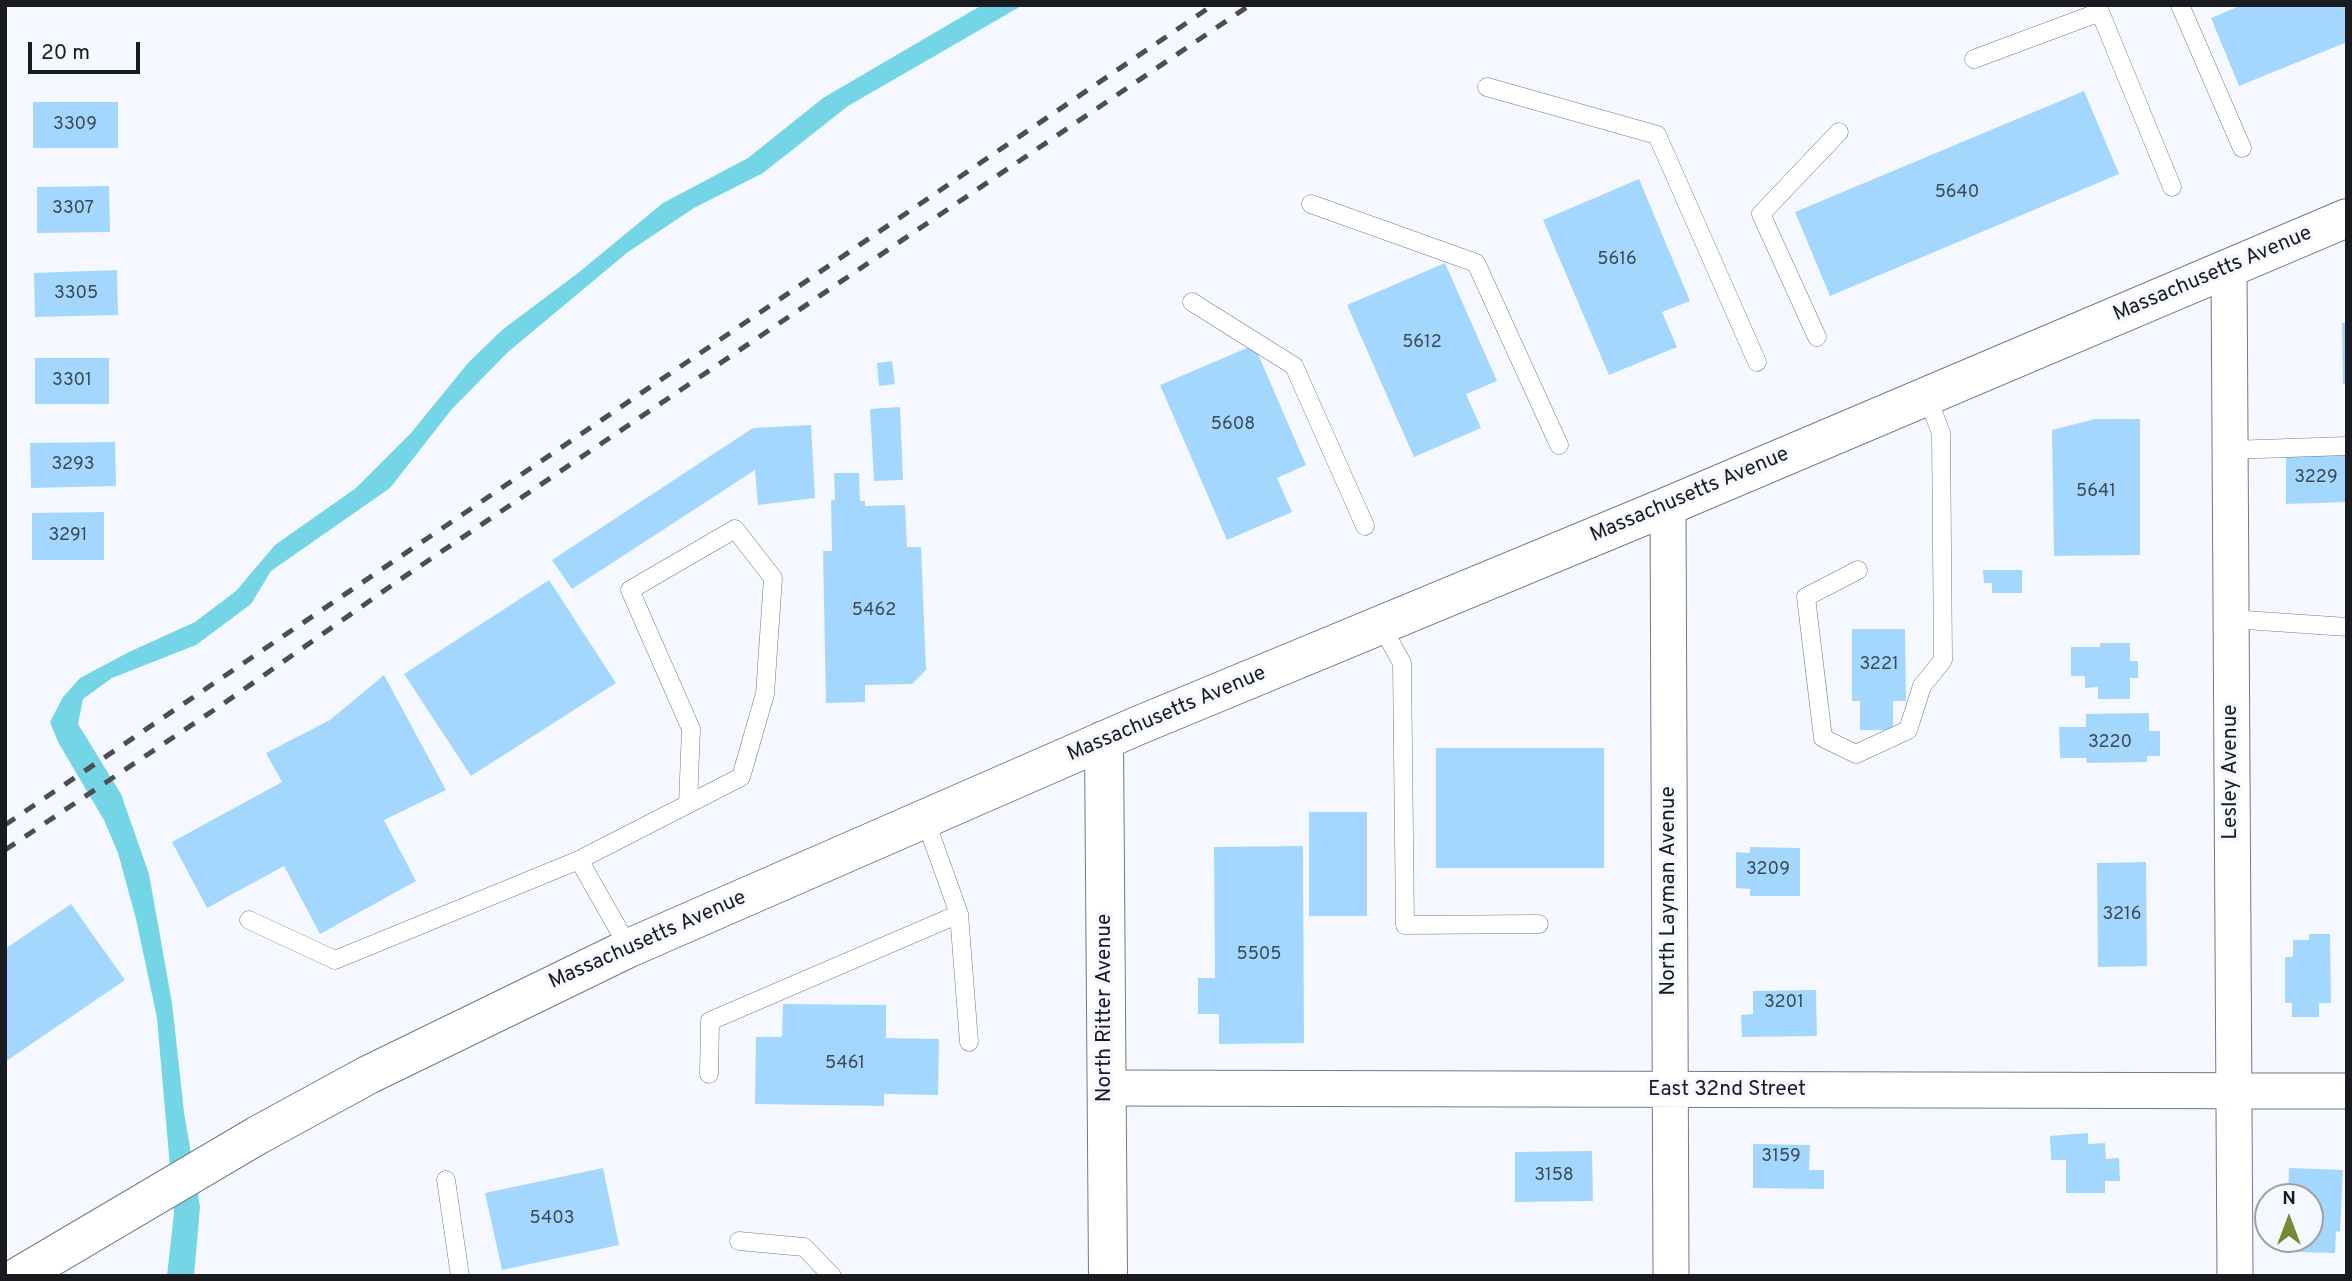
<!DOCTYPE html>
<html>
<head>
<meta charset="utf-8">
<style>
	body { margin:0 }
	#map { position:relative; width:2352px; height:1281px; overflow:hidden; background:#f6f8ff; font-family:Overpass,sans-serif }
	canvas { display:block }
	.frame { position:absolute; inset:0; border:7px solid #1a1b21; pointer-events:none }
	.north { position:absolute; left:2254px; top:1183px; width:70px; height:70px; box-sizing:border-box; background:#f6f8ff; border:2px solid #9ea0a6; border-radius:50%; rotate:0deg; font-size:19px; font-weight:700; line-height:28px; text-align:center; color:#1a1b21 }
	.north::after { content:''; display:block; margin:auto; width:24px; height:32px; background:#788837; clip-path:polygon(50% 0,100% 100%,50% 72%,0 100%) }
	.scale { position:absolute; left:28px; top:42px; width:112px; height:32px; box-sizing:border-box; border:4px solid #1a1b21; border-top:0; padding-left:9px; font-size:21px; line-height:24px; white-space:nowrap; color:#1a1b21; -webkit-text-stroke:5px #f6f8ff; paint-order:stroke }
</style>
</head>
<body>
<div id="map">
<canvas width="2352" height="1281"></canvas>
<div class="frame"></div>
<div class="north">N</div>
<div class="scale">20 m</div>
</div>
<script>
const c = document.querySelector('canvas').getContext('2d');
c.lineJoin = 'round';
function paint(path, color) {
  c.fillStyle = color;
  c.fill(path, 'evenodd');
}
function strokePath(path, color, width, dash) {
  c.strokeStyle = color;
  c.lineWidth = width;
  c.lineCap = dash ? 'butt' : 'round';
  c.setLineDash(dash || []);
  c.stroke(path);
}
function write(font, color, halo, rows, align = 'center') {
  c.font = font + ' Overpass,sans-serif';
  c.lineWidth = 7;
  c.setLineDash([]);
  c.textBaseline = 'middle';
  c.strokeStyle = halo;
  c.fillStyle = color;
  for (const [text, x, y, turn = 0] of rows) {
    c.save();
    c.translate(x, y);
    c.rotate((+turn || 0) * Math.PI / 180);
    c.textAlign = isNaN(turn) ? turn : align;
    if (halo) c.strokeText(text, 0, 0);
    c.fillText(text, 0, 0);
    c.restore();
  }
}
const water = new Path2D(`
	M 982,5 L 1023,5 L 848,106 L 763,173 L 694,208 L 628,252 L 508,352 L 452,409 L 390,488 L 271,571 L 251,604 L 196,645 L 112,678 L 83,699 L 78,724 L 121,794 L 149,874 L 172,1003 L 184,1112 L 200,1207 L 194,1276 L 167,1276 L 174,1213 L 157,1018 L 136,919 L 118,853 L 104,820 L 58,742 L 50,722 L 63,697 L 80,678 L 129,652 L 195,622 L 236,591 L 275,545 L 356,488 L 411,433 L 468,363 L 502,330 L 578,273 L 663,203 L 748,158 L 823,98 Z`);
const building = new Path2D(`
	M 2242,5 L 2347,5 L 2347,42 L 2239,86 L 2211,18 Z
	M 2084,91 L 2119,174 L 1830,296 L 1795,212 Z
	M 33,102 L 118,102 L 118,148 L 33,148 Z
	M 1639,179 L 1690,301 L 1662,312 L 1677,347 L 1609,375 L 1543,220 Z
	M 109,186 L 110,232 L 37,233 L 37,187 Z
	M 1445,263 L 1497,381 L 1466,394 L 1481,428 L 1414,457 L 1347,305 Z
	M 117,270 L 118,315 L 35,317 L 34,273 Z
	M 2342,323 L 2347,323 L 2347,384 L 2343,384 Z
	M 1254,345 L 1306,465 L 1277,478 L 1292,512 L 1227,540 L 1160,385 Z
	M 35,358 L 109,358 L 109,404 L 35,404 Z
	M 892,361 L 895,384 L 879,386 L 877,363 Z
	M 900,407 L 903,480 L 874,481 L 870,409 Z
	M 2095,419 L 2140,419 L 2140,555 L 2054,556 L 2052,430 Z
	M 811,425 L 815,498 L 758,505 L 755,470 L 572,589 L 552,560 L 753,428 Z
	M 115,442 L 116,486 L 31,488 L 30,443 Z
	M 2347,454 L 2347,502 L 2286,504 L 2286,455 Z
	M 834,473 L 859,473 L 860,501 L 865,501 L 865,506 L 905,505 L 907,547 L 921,547 L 926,670 L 912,684 L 865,685 L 865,702 L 826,703 L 823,551 L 832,551 L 831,500 L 835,500 Z
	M 104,512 L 104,560 L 32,560 L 32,513 Z
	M 1983,570 L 2022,570 L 2022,593 L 1992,593 L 1992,583 L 1984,583 Z
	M 549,580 L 616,683 L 471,776 L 404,674 Z
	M 1852,629 L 1905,629 L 1906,701 L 1893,701 L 1893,730 L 1860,730 L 1860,701 L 1852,701 Z
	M 2100,643 L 2130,643 L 2130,661 L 2138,661 L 2138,678 L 2130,678 L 2130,699 L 2098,699 L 2098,687 L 2085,688 L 2085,676 L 2071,676 L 2071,647 L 2100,647 Z
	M 384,675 L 446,790 L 384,820 L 416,881 L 320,934 L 284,866 L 207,908 L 172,842 L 282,782 L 266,753 L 330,720 Z
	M 2149,713 L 2149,731 L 2160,731 L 2160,756 L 2147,756 L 2147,762 L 2087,763 L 2086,758 L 2060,758 L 2059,727 L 2086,727 L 2086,714 Z
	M 1436,748 L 1604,748 L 1604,868 L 1436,868 Z
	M 1309,812 L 1367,812 L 1367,916 L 1309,916 Z
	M 1303,846 L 1304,1043 L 1219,1044 L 1219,1014 L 1198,1014 L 1198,978 L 1215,978 L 1214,847 Z
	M 1750,847 L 1800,848 L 1800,896 L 1750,896 L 1750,889 L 1736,888 L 1736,852 L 1750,853 Z
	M 2146,862 L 2147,966 L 2098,967 L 2097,863 Z
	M 71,904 L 125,980 L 5,1062 L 5,949 Z
	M 2309,934 L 2330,934 L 2331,1003 L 2319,1003 L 2319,1017 L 2292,1017 L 2292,1003 L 2285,1003 L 2285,957 L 2293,957 L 2293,940 L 2309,940 Z
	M 1816,990 L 1817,1036 L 1742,1037 L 1741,1015 L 1753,1014 L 1753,991 Z
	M 783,1004 L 886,1005 L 886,1038 L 939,1039 L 938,1095 L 884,1094 L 884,1106 L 755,1104 L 756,1037 L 782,1037 Z
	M 2088,1133 L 2088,1144 L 2105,1143 L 2106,1159 L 2119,1158 L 2120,1181 L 2105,1181 L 2105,1193 L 2066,1193 L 2066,1160 L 2051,1160 L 2050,1136 Z
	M 1753,1144 L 1810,1145 L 1809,1170 L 1824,1170 L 1824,1189 L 1753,1188 Z
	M 1592,1151 L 1593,1201 L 1515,1202 L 1515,1152 Z
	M 603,1168 L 619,1245 L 502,1270 L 485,1193 Z
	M 2289,1168 L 2343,1170 L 2340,1232 L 2336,1231 L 2335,1253 L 2294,1252 L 2295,1239 L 2310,1239 L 2310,1197 L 2288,1197 Z`);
const lane = new Path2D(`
	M 2180,5 L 2242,148
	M 1974,59 L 2100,12 L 2172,187
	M 1487,87 L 1657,135 L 1757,362
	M 1311,204 L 1476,263 L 1559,445
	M 1192,302 L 1294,366 L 1365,526
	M 1817,337 L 1761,214 L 1839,132
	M 2230,450 L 2347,446
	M 1858,570 L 1806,597 L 1823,738 L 1856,754 L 1908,730 L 1922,686 L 1943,660 L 1941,433 L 1927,396
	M 2231,619 L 2347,627
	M 1381,625 L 1402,663 L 1405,925 L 1539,924
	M 925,819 L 959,914 L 969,1042
	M 579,860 L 741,777 L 765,694 L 773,578 L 735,529 L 630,590 L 691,729 L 688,804
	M 249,920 L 335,960 L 579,860 L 629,948
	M 709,1074 L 710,1021 L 959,914
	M 446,1180 L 460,1276
	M 739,1241 L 804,1247 L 832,1276`);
const street = new Path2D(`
	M 2229,268 L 2235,1276
	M 1668,506 L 1671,1276
	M 1107,1088 L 2347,1091`);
const secondary = new Path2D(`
	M 1104,740 L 1108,1276
	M 19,1276 L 258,1135 L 368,1075 L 629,948 L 1137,726 L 1668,506 L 2347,218`);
const rail = new Path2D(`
	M 5,825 L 1213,5
	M 5,850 L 223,704 L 398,581 L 1250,5`);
const numberNames = [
	["3309",75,125],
	["5640",1957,193],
	["3307",73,209],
	["5616",1617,260],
	["3305",76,294],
	["5612",1422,343],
	["3301",72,381],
	["5608",1233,425],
	["3293",73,465],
	["3229",2316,478],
	["5641",2096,492],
	["3291",68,536],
	["5462",874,611],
	["3221",1879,665],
	["3220",2110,743],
	["3209",1768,870],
	["3216",2122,915],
	["5505",1259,955],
	["3201",1784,1003],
	["5461",845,1064],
	["3159",1781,1157],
	["3158",1554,1176],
	["5403",552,1219]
];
const streetNames = [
	["Massachusetts Avenue",2213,275,-23],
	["Massachusetts Avenue",1690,496,-23],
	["Massachusetts Avenue",1167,715,-23],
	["Lesley Avenue",2232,772,-90],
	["North Layman Avenue",1670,891,-90],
	["Massachusetts Avenue",648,941,-24],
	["North Ritter Avenue",1106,1008,-90],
	["East 32nd Street",1727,1091]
];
paint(water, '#74d5e7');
paint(building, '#a4d7fe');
strokePath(lane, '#747887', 19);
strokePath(street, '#747887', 37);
strokePath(secondary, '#747887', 40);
strokePath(lane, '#fff', 18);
strokePath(street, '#fff', 35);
strokePath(secondary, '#fff', 38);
strokePath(rail, '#4d4e54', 5, [12, 12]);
write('18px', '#3c4a58', null, numberNames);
write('21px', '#1a1b21', '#f6f8ff', streetNames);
</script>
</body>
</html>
